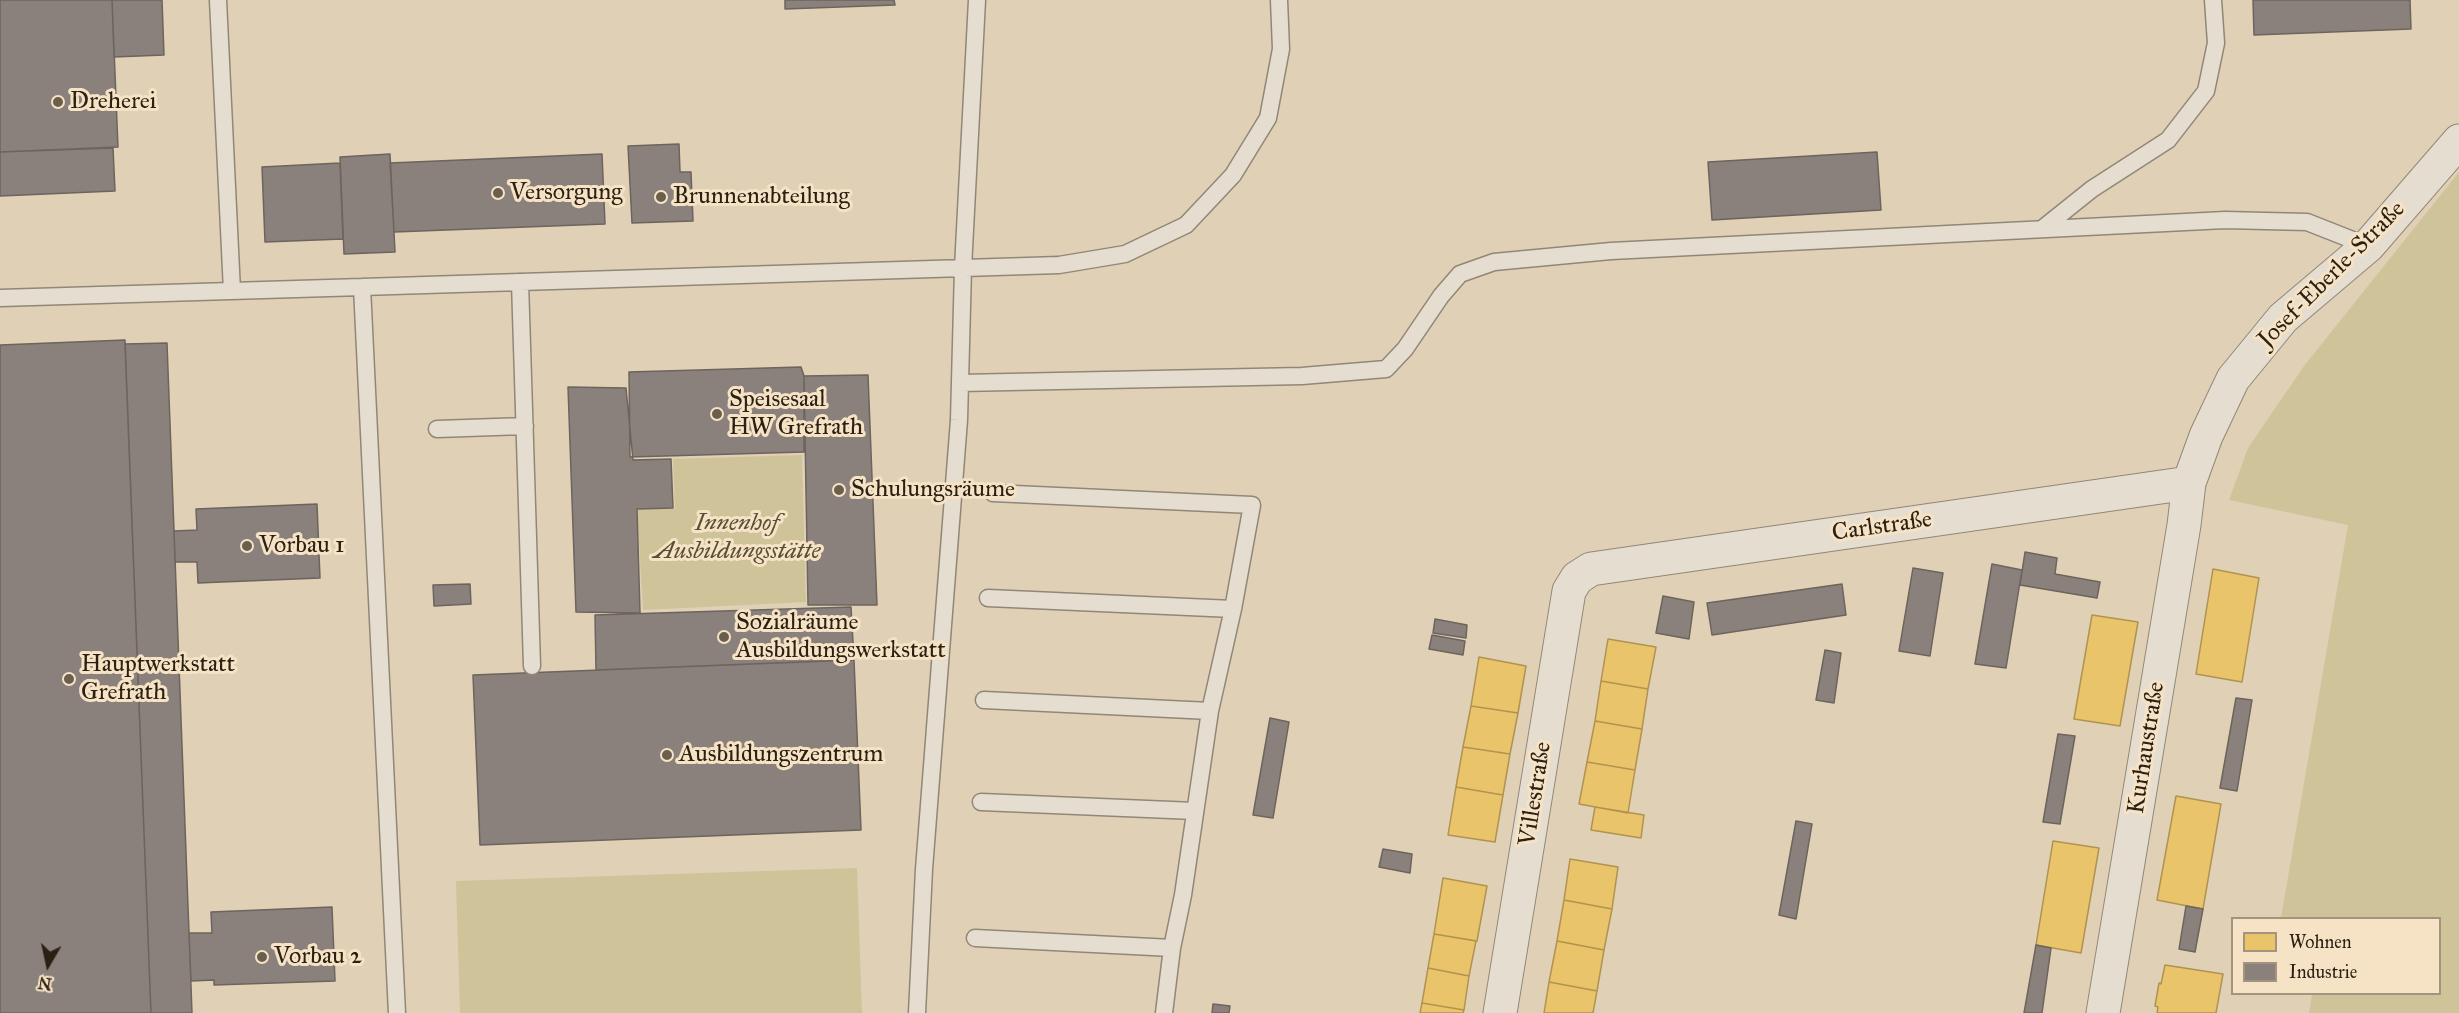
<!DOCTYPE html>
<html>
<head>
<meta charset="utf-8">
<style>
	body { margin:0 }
	#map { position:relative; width:2459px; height:1013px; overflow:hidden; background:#e0d0b6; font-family:"IM FELL Great Primer",serif }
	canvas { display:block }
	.legend { position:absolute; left:2231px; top:917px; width:210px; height:78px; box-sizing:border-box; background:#f6e2c4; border:2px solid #a4947e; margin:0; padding:8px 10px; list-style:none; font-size:18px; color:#2a2014 }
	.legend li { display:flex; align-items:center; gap:12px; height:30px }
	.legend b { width:30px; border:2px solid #a4947e }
	.north { position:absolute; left:18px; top:935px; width:60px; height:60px; -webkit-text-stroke:4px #f6e2c4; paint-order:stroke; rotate:189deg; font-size:16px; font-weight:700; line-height:24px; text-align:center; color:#2a2014 }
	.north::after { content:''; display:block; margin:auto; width:21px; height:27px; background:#2a2014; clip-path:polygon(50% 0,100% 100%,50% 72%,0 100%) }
</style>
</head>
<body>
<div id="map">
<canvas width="2459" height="1013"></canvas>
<ul class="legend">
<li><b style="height:16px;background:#e9c46a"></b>Wohnen</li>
<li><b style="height:16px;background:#8a817c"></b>Industrie</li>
</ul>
<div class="north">N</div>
</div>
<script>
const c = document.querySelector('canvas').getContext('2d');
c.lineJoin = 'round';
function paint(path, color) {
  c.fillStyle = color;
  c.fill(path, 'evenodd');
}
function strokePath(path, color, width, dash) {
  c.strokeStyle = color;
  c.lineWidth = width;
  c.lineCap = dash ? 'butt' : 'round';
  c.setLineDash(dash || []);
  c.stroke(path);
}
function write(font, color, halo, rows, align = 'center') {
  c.font = font + ' "IM FELL Great Primer",serif';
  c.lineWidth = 6;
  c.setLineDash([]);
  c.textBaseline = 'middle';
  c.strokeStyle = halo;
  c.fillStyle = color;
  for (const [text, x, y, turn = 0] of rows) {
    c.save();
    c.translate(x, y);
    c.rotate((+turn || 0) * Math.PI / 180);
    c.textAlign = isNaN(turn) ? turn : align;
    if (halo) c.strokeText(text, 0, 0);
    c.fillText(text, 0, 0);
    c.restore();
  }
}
const green = new Path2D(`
	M 2459,172 L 2459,1013 L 2309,1013 L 2312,994 L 2440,994 L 2440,918 L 2281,918 L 2348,525 L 2229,500 L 2248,448 L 2304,366 Z
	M 802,455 L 806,602 L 643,610 L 637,509 L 675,509 L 673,459 Z
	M 857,868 L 862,1013 L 460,1013 L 456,881 Z`);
const homes = new Path2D(`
	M 2213,569 L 2259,578 L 2242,682 L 2196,674 Z
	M 2092,615 L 2138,622 L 2120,726 L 2074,719 Z
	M 1608,639 L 1656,647 L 1648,689 L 1601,681 Z
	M 1479,657 L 1526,666 L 1518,713 L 1471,706 Z
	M 1601,681 L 1648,689 L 1642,729 L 1595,721 Z
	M 1471,706 L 1518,713 L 1510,754 L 1463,747 Z
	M 1595,721 L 1642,729 L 1635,770 L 1587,762 Z
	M 1463,747 L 1510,754 L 1503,795 L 1456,787 Z
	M 1587,762 L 1635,770 L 1628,813 L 1579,804 Z
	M 1456,787 L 1503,795 L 1495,842 L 1448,835 Z
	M 2176,796 L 2221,804 L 2203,909 L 2157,900 Z
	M 1595,807 L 1644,815 L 1641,838 L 1591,830 Z
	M 2053,841 L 2099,848 L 2081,953 L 2036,945 Z
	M 1570,859 L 1618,867 L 1612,909 L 1564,900 Z
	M 1443,878 L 1487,886 L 1477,941 L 1434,934 Z
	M 1564,900 L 1612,909 L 1604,950 L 1557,941 Z
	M 1434,934 L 1476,941 L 1469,976 L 1428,968 Z
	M 1557,941 L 1604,950 L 1597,991 L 1549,982 Z
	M 2165,965 L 2223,974 L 2216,1013 L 2157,1013 L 2158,1007 L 2155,1006 L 2159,983 L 2161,984 Z
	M 1428,968 L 1469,976 L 1464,1010 L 1422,1003 Z
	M 1549,982 L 1597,991 L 1593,1013 L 1544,1013 Z
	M 1422,1003 L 1464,1010 L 1463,1013 L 1420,1013 Z`);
const industry = new Path2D(`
	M 0,0 L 112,0 L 118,147 L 0,152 Z
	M 112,0 L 162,0 L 164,55 L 114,57 Z
	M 785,0 L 894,0 L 895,5 L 785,9 Z
	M 2253,0 L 2410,0 L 2411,29 L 2254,35 Z
	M 679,144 L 680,172 L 691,172 L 693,221 L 632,223 L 628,146 Z
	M 113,148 L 115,191 L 0,196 L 0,152 Z
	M 1877,152 L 1881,210 L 1712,220 L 1708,162 Z
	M 390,154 L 395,252 L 344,254 L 340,157 Z
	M 602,154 L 605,224 L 394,232 L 390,163 Z
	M 340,163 L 343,239 L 265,242 L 262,167 Z
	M 125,340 L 151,1013 L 0,1013 L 0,345 Z
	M 167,343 L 174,531 L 192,1013 L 151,1013 L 125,344 Z
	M 801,367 L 804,376 L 804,452 L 630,457 L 629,372 Z
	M 868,375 L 877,605 L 808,605 L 804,376 Z
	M 568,387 L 626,388 L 633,460 L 671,459 L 673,508 L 637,509 L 640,613 L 576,612 Z
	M 317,504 L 320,578 L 198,583 L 197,562 L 175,562 L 174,531 L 197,530 L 196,509 Z
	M 2025,552 L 2057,558 L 2055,574 L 2100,582 L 2097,598 L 2020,585 Z
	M 1992,564 L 2022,570 L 2006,668 L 1975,664 Z
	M 1913,568 L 1943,573 L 1930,656 L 1899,651 Z
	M 470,584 L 471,604 L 434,606 L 433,585 Z
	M 1842,584 L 1846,615 L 1712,635 L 1707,603 Z
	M 1663,596 L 1694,602 L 1689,639 L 1656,633 Z
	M 851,607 L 854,660 L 596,670 L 595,615 Z
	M 1435,619 L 1467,625 L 1466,638 L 1433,633 Z
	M 1432,635 L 1465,641 L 1463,655 L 1429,649 Z
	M 1825,650 L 1841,653 L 1834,703 L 1816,700 Z
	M 854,660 L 861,830 L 480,845 L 473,675 Z
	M 2236,698 L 2252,700 L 2237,791 L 2220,788 Z
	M 1270,718 L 1289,722 L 1273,818 L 1253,815 Z
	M 2058,734 L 2075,736 L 2060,824 L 2043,822 Z
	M 1796,821 L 1812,824 L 1796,919 L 1779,915 Z
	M 1383,849 L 1412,854 L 1410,873 L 1379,867 Z
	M 2186,906 L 2203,909 L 2195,952 L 2179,949 Z
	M 332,907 L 335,981 L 214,985 L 214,980 L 191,981 L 189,933 L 212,933 L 211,912 Z
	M 2036,945 L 2051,948 L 2042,1013 L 2024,1013 Z
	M 1213,1004 L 1230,1006 L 1229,1013 L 1212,1013 Z`);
const service = new Path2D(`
	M 218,0 L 232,291
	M 2042,229 L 2092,189 L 2168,140 L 2206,91 L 2216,43 L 2213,0
	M 520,282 L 532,666
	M 0,298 L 362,287
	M 960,383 L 1302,376 L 1386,369 L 1405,349 L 1441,296 L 1460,274 L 1494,262 L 1611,251 L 2225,220 L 2307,222 L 2368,246
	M 437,429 L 525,426
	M 993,493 L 1252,505 L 1233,609 L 1210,711 L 1183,895 L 1172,948 L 1164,1013
	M 988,598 L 1233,609
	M 984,700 L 1210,711
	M 981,802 L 1195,811
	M 975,938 L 1172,948
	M 397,1013 L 362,287 L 1059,265 L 1125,254 L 1186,225 L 1233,175 L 1268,118 L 1281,49 L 1279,0
	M 917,1013 L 924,869 L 959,420 L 963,268 L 977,0`);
const minor = new Path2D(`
	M 1500,1013 L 1569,591 L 1577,578 L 1591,569 L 2189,483
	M 2103,1013 L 2184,525 L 2189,483 L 2206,436 L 2233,379 L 2283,318 L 2368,246 L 2459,141`);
const markers = [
	[58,102,6,"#6a5e4d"],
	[498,193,6,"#6a5e4d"],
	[661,197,6,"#6a5e4d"],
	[717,414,6,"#6a5e4d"],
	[839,490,6,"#6a5e4d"],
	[247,546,6,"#6a5e4d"],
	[724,637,6,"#6a5e4d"],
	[69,679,6,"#6a5e4d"],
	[667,755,6,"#6a5e4d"],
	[262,957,6,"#6a5e4d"]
];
const poiNames = [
	["Dreherei",70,102],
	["Versorgung",510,193],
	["Brunnenabteilung",673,197],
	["Speisesaal",729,400],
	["HW Grefrath",729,428],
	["Schulungsräume",851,490],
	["Vorbau 1",259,546],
	["Sozialräume",736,623],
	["Ausbildungswerkstatt",736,651],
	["Hauptwerkstatt",81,665],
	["Grefrath",81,693],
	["Ausbildungszentrum",679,755],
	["Vorbau 2",274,957]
];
const streetNames = [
	["Josef-Eberle-Straße",2332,275,-45],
	["Carlstraße",1882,527,-8],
	["Kurhaustraße",2147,748,-81],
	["Villestraße",1536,794,-81]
];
const parkNames = [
	["Innenhof",737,524],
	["Ausbildungsstätte",737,552]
];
paint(green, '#cfc499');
paint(homes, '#e9c46a');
strokePath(homes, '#b09350', 1.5);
paint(industry, '#8a817c');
strokePath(industry, '#6d645d', 1.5);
strokePath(service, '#918777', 19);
strokePath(minor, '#918777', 35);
strokePath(service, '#e5ddd0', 16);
strokePath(minor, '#e5ddd0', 33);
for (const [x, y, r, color] of markers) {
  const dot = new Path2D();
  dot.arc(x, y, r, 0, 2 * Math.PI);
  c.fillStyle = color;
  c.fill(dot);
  strokePath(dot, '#f6e2c4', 2);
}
write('24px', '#2a2014', '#f6e2c4', poiNames, 'left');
write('24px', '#2a2014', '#f6e2c4', streetNames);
write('italic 24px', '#574e35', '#f6e2c4', parkNames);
</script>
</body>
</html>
